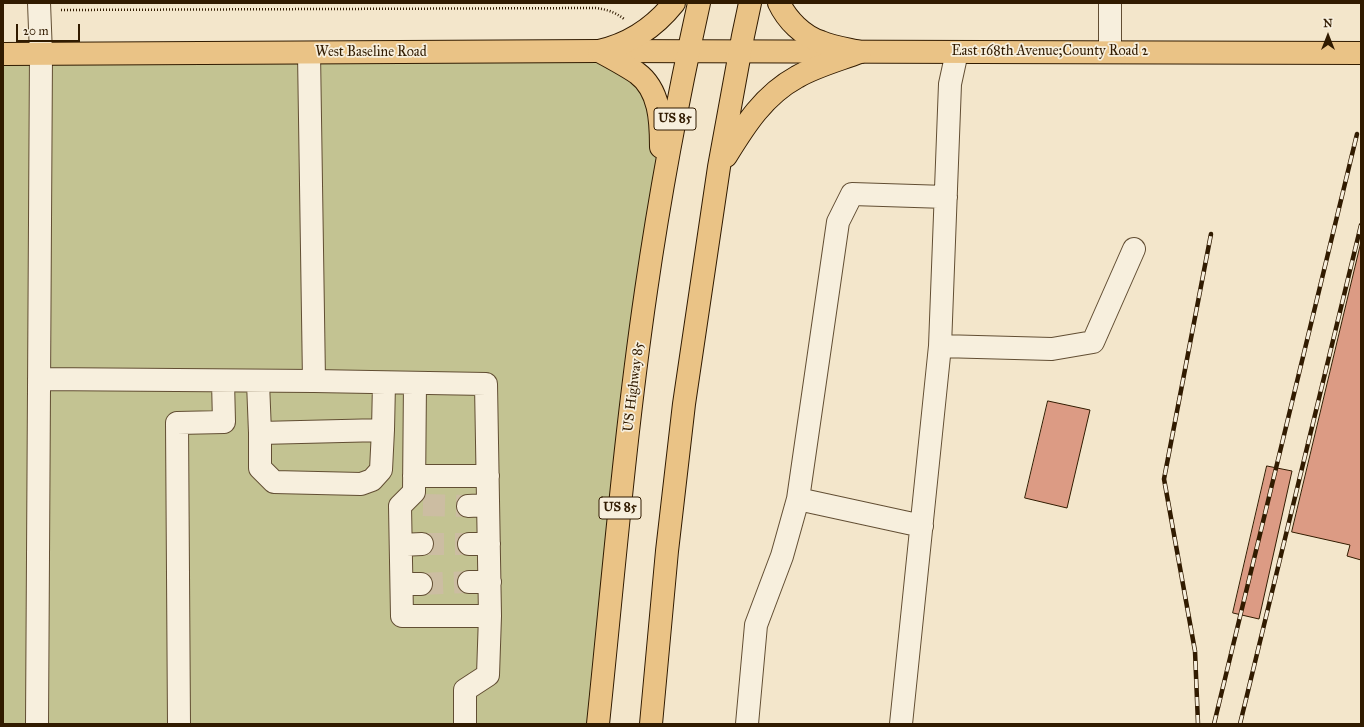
<!DOCTYPE html>
<html>
<head>
<meta charset="utf-8">
<style>
	body { margin:0 }
	#map { position:relative; width:1364px; height:727px; overflow:hidden; background:#f3e6cb; font-family:"IM FELL Great Primer",serif }
	canvas { display:block }
	.frame { position:absolute; inset:0; border:4px solid #311b00; pointer-events:none }
	.north { position:absolute; left:1308px; top:16px; width:40px; height:40px; -webkit-text-stroke:3px #f7efdd; paint-order:stroke; rotate:0deg; font-size:11px; font-weight:700; line-height:16px; text-align:center; color:#311b00 }
	.north::after { content:''; display:block; margin:auto; width:14px; height:18px; background:#311b00; clip-path:polygon(50% 0,100% 100%,50% 72%,0 100%) }
	.scale { position:absolute; left:16px; top:24px; width:64px; height:18px; box-sizing:border-box; border:2px solid #311b00; border-top:0; padding-left:5px; font-size:12px; line-height:14px; white-space:nowrap; color:#311b00; -webkit-text-stroke:3px #f7efdd; paint-order:stroke }
</style>
</head>
<body>
<div id="map">
<canvas width="1364" height="727"></canvas>
<div class="frame"></div>
<div class="north">N</div>
<div class="scale">20 m</div>
</div>
<script>
const c = document.querySelector('canvas').getContext('2d');
c.lineJoin = 'round';
function paint(path, color) {
  c.fillStyle = color;
  c.fill(path, 'evenodd');
}
function strokePath(path, color, width, dash) {
  c.strokeStyle = color;
  c.lineWidth = width;
  c.lineCap = dash ? 'butt' : 'round';
  c.setLineDash(dash || []);
  c.stroke(path);
}
function write(font, color, halo, rows, align = 'center') {
  c.font = font + ' "IM FELL Great Primer",serif';
  c.lineWidth = 3.5;
  c.setLineDash([]);
  c.textBaseline = 'middle';
  c.strokeStyle = halo;
  c.fillStyle = color;
  for (const [text, x, y, turn = 0] of rows) {
    c.save();
    c.translate(x, y);
    c.rotate((+turn || 0) * Math.PI / 180);
    c.textAlign = isNaN(turn) ? turn : align;
    if (halo) c.strokeText(text, 0, 0);
    c.fillText(text, 0, 0);
    c.restore();
  }
}
const green = new Path2D(`
	M 599,51 L 638,74 L 661,136 L 598,724 L 3,724 L 3,54 Z`);
const building = new Path2D(`
	M 1361,242 L 1361,560 L 1347,556 L 1350,545 L 1292,532 Z
	M 1048,401 L 1090,410 L 1067,508 L 1025,498 Z
	M 1267,466 L 1292,471 L 1259,619 L 1233,613 Z`);
const minorTunnel = new Path2D(`
	M 423,505 L 468,506
	M 422,544 L 469,544
	M 421,584 L 469,582`);
const path = new Path2D(`
	M 61,10 L 595,8 C 606,9 615,12 624,19`);
const minor = new Path2D(`
	M 1110,52 L 1110,3
	M 309,53 L 314,381
	M 940,346 L 1052,349 L 1093,342 L 1134,249
	M 39,379 L 314,381 L 486,384 L 490,616 L 488,675 L 465,690 L 465,724
	M 258,382 L 260,433 L 383,430 L 384,383
	M 415,383 L 414,492 L 400,506 L 402,616 L 490,616
	M 260,433 L 260,468 L 274,482 L 361,484 L 372,480 L 381,470 L 383,430
	M 414,476 L 488,476
	M 798,499 L 838,222 L 852,194 L 946,197
	M 468,506 L 488,505
	M 469,544 L 489,544
	M 401,545 L 422,544
	M 469,582 L 490,582
	M 402,584 L 421,584
	M 37,724 L 41,54 L 39,3
	M 179,724 L 177,423 L 224,422 L 223,381
	M 747,724 L 756,625 L 782,556 L 798,499 L 922,526
	M 901,724 L 940,346 L 950,84 L 957,52`);
const major = new Path2D(`
	M 3,54 L 599,51 L 1361,53`);
const highway = new Path2D(`
	M 779,3 C 787,20 803,36 821,42 C 833,47 847,49 860,52
	M 599,51 C 612,58 625,65 637,73 C 660,90 661,121 661,147
	M 599,51 C 630,44 654,28 674,3
	M 726,156 C 745,125 764,95 797,77 C 816,66 839,60 860,52
	M 598,724 C 613,580 625,435 646,291 C 660,194 678,98 699,3
	M 651,724 L 667,551 L 684,404 L 719,167 L 743,36 L 750,3`);
const rail = new Path2D(`
	M 1198,724 L 1195,651 L 1164,479 L 1211,234
	M 1214,724 L 1357,134
	M 1240,724 L 1361,225`);
const shields = [
	[675,119,42],
	[620,508,42]
];
const shieldNames = [
	["US 85",675,119],
	["US 85",620,508]
];
const streetNames = [
	["East 168th Avenue;County Road 2",1050,52],
	["West Baseline Road",371,53],
	["US Highway 85",634,387,-83]
];
paint(green, '#c3c392');
paint(building, '#dc9b84');
strokePath(building, '#311b00', 1);
strokePath(minorTunnel, '#ccbda2', 22, [22, 11]);
strokePath(minor, '#624e33', 24);
strokePath(major, '#311b00', 24);
strokePath(highway, '#311b00', 24);
strokePath(path, '#311b00', 2.5, [1, 2]);
strokePath(minor, '#f7efdd', 22);
strokePath(major, '#eac386', 22);
strokePath(highway, '#eac386', 22);
strokePath(rail, '#311b00', 4.5);
strokePath(rail, '#f7efdd', 3, [9]);
for (const [x, y, w] of shields) {
  const box = new Path2D();
  box.roundRect(x - w / 2, y - 11, w, 22, 3);
  c.fillStyle = '#f7efdd';
  c.fill(box);
  strokePath(box, '#311b00', 1);
}
write('bold 13px', '#311b00', null, shieldNames);
write('14px', '#311b00', '#f7efdd', streetNames);
</script>
</body>
</html>
